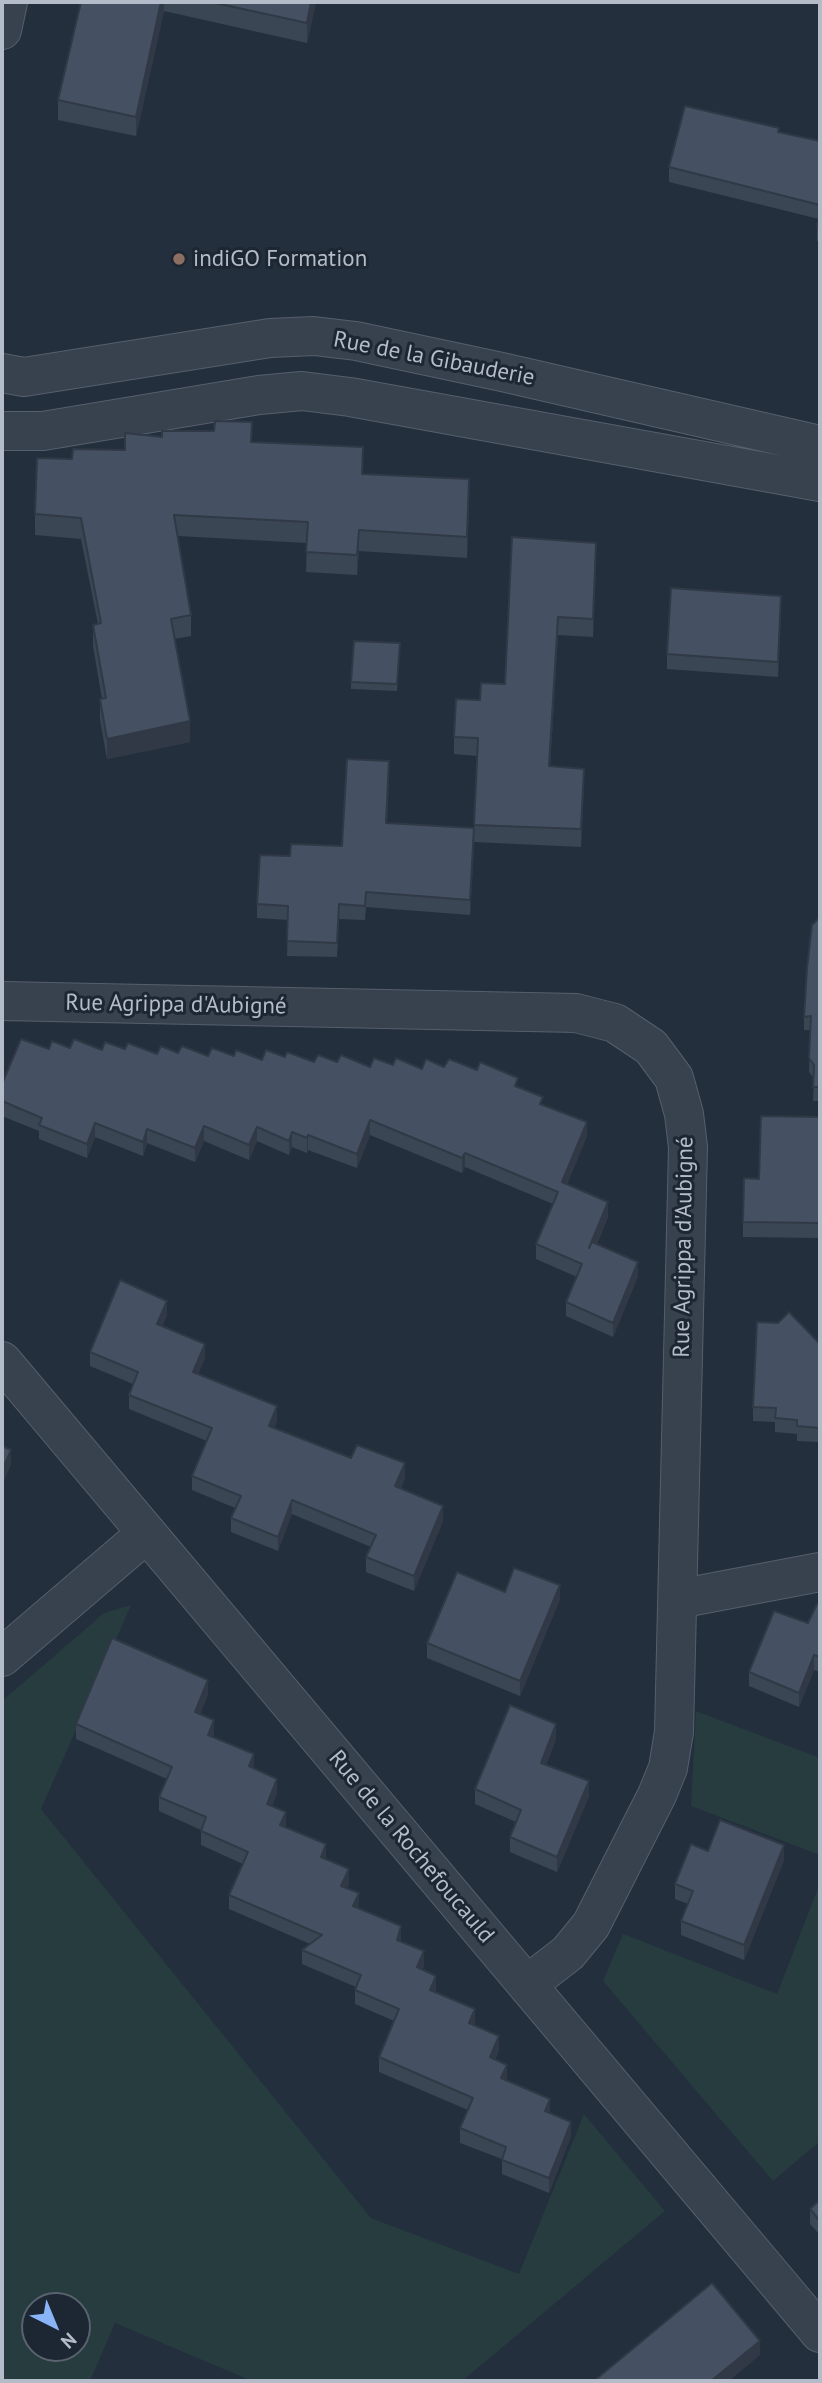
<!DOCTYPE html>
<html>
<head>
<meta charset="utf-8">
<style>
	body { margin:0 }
	#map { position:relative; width:822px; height:2383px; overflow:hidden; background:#242f3e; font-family:"PT Sans",sans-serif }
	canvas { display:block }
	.frame { position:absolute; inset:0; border:4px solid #b4bcc9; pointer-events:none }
	.north { position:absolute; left:21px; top:2292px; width:70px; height:70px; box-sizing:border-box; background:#1d2633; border:2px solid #59626f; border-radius:50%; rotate:137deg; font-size:19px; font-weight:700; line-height:28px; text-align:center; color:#b4bcc9 }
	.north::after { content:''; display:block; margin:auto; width:24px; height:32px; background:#8ab4f8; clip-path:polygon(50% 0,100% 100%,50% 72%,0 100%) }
</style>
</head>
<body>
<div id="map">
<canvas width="822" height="2383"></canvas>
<div class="frame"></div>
<div class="north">N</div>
</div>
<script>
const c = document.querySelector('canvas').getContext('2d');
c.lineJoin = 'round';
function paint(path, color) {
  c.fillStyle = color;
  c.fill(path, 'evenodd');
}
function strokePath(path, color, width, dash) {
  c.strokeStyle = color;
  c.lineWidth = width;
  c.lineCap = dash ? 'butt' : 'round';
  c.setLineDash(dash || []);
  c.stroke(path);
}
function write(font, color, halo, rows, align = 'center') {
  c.font = font + ' "PT Sans",sans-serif';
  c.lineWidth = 6;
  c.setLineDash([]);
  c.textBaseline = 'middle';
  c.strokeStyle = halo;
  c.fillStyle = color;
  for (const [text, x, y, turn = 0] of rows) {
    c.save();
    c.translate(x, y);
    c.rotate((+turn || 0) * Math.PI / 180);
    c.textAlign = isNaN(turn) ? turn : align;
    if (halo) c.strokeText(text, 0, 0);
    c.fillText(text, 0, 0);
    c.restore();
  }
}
const green = new Path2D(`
	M 131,1605 L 41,1809 L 371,2218 L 519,2274 L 584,2114 L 665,2211 L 462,2381 L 252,2381 L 115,2323 L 90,2381 L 2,2381 L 2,1701 L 104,1613 ZM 35,2306 L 77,2306 L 77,2348 L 35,2348 Z
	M 696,1711 L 820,1758 L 820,1855 L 691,1806 Z
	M 820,1883 L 820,2141 L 773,2181 L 603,1981 L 623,1934 L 777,1994 Z`);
const minor = new Path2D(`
	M 2,30 L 8,2
	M 2,373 L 24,377 L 270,338 L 314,336 L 356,341 L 502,372 L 820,445
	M 2,431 L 43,431 L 259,395 L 302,391 L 350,397 L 820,482
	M 2,1001 L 576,1013 L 615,1023 L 651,1047 L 674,1078 L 684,1114 L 688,1147 L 674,1732 L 668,1768 L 657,1795 L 591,1925 L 568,1953 L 528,1984
	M 2,1361 L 820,2333
	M 678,1599 L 820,1572
	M 2,1657 L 147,1533`);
const wall = new Path2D(`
	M 81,2 L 316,2 L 307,43 L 164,11 L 136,136 L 58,120 L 58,100 Z
	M 779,132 L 820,141 L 820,242 L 817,241 L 817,227 L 819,219 L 669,182 L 669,167 Z
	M 162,437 L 252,442 L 363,474 L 469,500 L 467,558 L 359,551 L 357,575 L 306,572 L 307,543 L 178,536 L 191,615 L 191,636 L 174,639 L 190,742 L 107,759 L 100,720 L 100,699 L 102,699 L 93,646 L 93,625 L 98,624 L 81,539 L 35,535 L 35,514 L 72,459 L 125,450 Z
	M 596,561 L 593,637 L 558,635 L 550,767 L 584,786 L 581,847 L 474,842 L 470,915 L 366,907 L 365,920 L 339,919 L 337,957 L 287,956 L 288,920 L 257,918 L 257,904 L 290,856 L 342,846 L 389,775 L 387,823 L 474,828 L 477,756 L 454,754 L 454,737 L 480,700 L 505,684 Z
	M 781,610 L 778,677 L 667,669 L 667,654 Z
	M 400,643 L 397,691 L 351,689 L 351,682 Z
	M 820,901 L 820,1101 L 813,1101 L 814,1079 L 809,1072 L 810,1030 L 804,1030 L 804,1017 Z
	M 70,1048 L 102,1050 L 125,1049 L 157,1054 L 178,1053 L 208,1056 L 234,1056 L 262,1060 L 285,1057 L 314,1062 L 337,1062 L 370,1067 L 393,1065 L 422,1069 L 444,1067 L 518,1087 L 587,1136 L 567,1184 L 608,1217 L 597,1244 L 638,1276 L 613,1337 L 566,1316 L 566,1302 L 577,1277 L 536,1259 L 536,1244 L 553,1204 L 465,1167 L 462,1173 L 370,1135 L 357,1168 L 308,1150 L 307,1153 L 292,1147 L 289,1155 L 257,1141 L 249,1160 L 204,1141 L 195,1162 L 147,1143 L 143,1156 L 95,1137 L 87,1158 L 39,1139 L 39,1131 L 2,1116 L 2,1084 L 49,1049 Z
	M 820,1117 L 820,1238 L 743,1237 L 743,1222 L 759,1179 Z
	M 167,1315 L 162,1326 L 205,1358 L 198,1374 L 277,1421 L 274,1428 L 405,1478 L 401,1488 L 443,1521 L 414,1591 L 366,1572 L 366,1557 L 371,1547 L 292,1514 L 278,1551 L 231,1532 L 231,1518 L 235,1508 L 192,1490 L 192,1476 L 207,1441 L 129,1409 L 129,1395 L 133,1384 L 90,1366 L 90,1352 Z
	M 819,1344 L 820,1344 L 820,1442 L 797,1441 L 797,1434 L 775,1432 L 775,1422 L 753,1421 L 753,1407 Z
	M 505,1592 L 560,1599 L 520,1696 L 427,1658 L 427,1643 Z
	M 820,1605 L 820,1672 L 814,1670 L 799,1707 L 749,1686 L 749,1672 L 808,1623 Z
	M 208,1694 L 200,1714 L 214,1734 L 213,1737 L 254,1768 L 277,1793 L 272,1806 L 286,1827 L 286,1828 L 326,1859 L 349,1883 L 347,1888 L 359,1909 L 401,1941 L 424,1966 L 422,1970 L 436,1990 L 435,1992 L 475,2024 L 475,2026 L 499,2050 L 495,2060 L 506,2081 L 550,2113 L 571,2136 L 549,2193 L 502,2174 L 502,2159 L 460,2143 L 460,2128 L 468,2110 L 379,2072 L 379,2057 L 394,2021 L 355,2004 L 355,1990 L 356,1987 L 302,1964 L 302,1950 L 310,1944 L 229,1909 L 229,1895 L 243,1864 L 201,1845 L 201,1830 L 159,1811 L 159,1797 L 167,1779 L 76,1739 L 76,1724 Z
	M 556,1739 L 546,1765 L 589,1796 L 557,1872 L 510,1852 L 510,1837 L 516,1822 L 475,1804 L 475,1789 Z
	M 708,1851 L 784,1860 L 744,1960 L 681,1935 L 681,1921 L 688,1904 L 675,1899 L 675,1884 Z
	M 820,2200 L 820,2235 L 810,2224 L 810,2209 Z`);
const shadedWall = new Path2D(`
	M 161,2 L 164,2 L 164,11 L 136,136 L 136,117 Z
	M 311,2 L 316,2 L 307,43 L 307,23 Z
	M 469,479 L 469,500 L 467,558 L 467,537 Z
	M 359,530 L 359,551 L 357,575 L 357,555 Z
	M 596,543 L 596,561 L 593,637 L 593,619 Z
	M 781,596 L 781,610 L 778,677 L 778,662 Z
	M 558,617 L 558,635 L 549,784 L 549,766 Z
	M 190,721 L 190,742 L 107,759 L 107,739 Z
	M 584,769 L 584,786 L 581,847 L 581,829 Z
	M 474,828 L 474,842 L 470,915 L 470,900 Z
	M 370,1120 L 370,1135 L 357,1168 L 357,1154 Z
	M 587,1122 L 587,1136 L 562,1197 L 562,1182 Z
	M 95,1123 L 95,1137 L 87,1158 L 87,1144 Z
	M 204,1126 L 204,1141 L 195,1162 L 195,1148 Z
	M 257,1127 L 257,1141 L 249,1160 L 249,1145 Z
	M 147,1129 L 147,1143 L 143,1156 L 143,1142 Z
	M 292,1132 L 292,1147 L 289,1155 L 289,1141 Z
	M 308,1135 L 308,1150 L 307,1153 L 307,1138 Z
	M 465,1153 L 465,1167 L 462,1173 L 462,1158 Z
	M 608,1202 L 608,1217 L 589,1263 L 589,1248 Z
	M 638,1262 L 638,1276 L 613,1337 L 613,1323 Z
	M 167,1301 L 167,1315 L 157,1338 L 157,1324 Z
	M 205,1344 L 205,1358 L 193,1386 L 193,1372 Z
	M 277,1406 L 277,1421 L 269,1440 L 269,1426 Z
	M 11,1450 L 11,1465 L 2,1485 L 2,1470 Z
	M 405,1463 L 405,1478 L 395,1501 L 395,1486 Z
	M 292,1500 L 292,1514 L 278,1551 L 278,1537 Z
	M 443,1506 L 443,1521 L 414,1591 L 414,1576 Z
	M 560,1585 L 560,1599 L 520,1696 L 520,1681 Z
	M 814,1655 L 814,1670 L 799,1707 L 799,1693 Z
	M 208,1680 L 208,1694 L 195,1726 L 195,1712 Z
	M 214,1720 L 214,1734 L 208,1750 L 208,1735 Z
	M 556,1724 L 556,1739 L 541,1777 L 541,1763 Z
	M 254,1754 L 254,1769 L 249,1766 Z
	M 277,1779 L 277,1793 L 267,1819 L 267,1804 Z
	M 589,1781 L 589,1796 L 557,1872 L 557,1857 Z
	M 286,1812 L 286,1827 L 280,1840 L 280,1825 Z
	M 326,1844 L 326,1858 L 321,1872 L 321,1857 Z
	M 784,1845 L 784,1860 L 744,1960 L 744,1945 Z
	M 349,1869 L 349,1883 L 341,1901 L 341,1886 Z
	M 359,1893 L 359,1908 L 353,1921 L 353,1906 Z
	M 401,1926 L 401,1941 L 397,1940 Z
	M 424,1951 L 424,1966 L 417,1982 L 417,1967 Z
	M 436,1976 L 436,1990 L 430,2005 L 430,1990 Z
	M 475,2009 L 475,2024 L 469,2038 L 469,2023 Z
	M 499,2036 L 499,2050 L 490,2072 L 490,2057 Z
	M 507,2065 L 507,2080 L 501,2093 L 501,2078 Z
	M 550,2099 L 550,2113 L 545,2111 Z
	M 571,2122 L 571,2136 L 549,2193 L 549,2178 Z
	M 760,2341 L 760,2355 L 729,2381 L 711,2381 Z`);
const building = new Path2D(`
	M 81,2 L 161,2 L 136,117 L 58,100 Z
	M 211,2 L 311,2 L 307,23 Z
	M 685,106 L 779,128 L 778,132 L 820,141 L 820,205 L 669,167 Z
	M 820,213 L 820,227 L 817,227 Z
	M 215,421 L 252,422 L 251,442 L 363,447 L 362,474 L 469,479 L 467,537 L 359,530 L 357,555 L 306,552 L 308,522 L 174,515 L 191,615 L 171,619 L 190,721 L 107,739 L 100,699 L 106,698 L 93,625 L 101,623 L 81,518 L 35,514 L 37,458 L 72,459 L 73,449 L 125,450 L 125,433 L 162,437 L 162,431 L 214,431 Z
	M 512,537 L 596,543 L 593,619 L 558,617 L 549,766 L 584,769 L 581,829 L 474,825 L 478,738 L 454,737 L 456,699 L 480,700 L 481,683 L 505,684 Z
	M 671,588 L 781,596 L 778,662 L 667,654 Z
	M 354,641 L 400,643 L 397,684 L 351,682 Z
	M 347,759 L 389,761 L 386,823 L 474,828 L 470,900 L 366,892 L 365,906 L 339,904 L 337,943 L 287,941 L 288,906 L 257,904 L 260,855 L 290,856 L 291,844 L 342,846 Z
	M 819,901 L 820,901 L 820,1087 L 813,1087 L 814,1065 L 809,1058 L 811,1016 L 804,1017 L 807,968 L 812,925 L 819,918 Z
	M 21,1039 L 49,1049 L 52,1041 L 70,1048 L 74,1039 L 102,1050 L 105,1042 L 125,1049 L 128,1043 L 157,1054 L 161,1046 L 178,1053 L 182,1046 L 208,1056 L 212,1048 L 234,1056 L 236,1050 L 262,1060 L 266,1050 L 285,1057 L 287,1052 L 314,1062 L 318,1055 L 337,1062 L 341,1055 L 370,1067 L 374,1058 L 393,1065 L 396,1058 L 422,1069 L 426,1059 L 444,1067 L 449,1059 L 477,1070 L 480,1062 L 518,1078 L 515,1086 L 543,1097 L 540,1104 L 587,1122 L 562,1182 L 608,1202 L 589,1248 L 592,1242 L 638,1262 L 613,1323 L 566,1302 L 582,1264 L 536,1244 L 558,1192 L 465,1153 L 462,1158 L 370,1120 L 357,1154 L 308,1135 L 307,1138 L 292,1132 L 289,1141 L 257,1127 L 249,1145 L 204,1126 L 195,1148 L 147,1129 L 143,1142 L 95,1123 L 87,1144 L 39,1125 L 42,1118 L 2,1101 L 2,1084 Z
	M 761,1116 L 820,1117 L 820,1223 L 743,1222 L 744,1178 L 759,1179 Z
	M 120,1280 L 167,1301 L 157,1324 L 205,1344 L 193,1372 L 277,1406 L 269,1426 L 351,1458 L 357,1445 L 405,1463 L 395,1486 L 443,1506 L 414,1576 L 366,1557 L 376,1535 L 292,1500 L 278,1537 L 231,1518 L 241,1496 L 192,1476 L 212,1428 L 129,1395 L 138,1372 L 90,1352 Z
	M 789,1312 L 820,1344 L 820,1428 L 797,1426 L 797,1420 L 775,1418 L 776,1408 L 753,1407 L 757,1322 L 778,1323 Z
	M 2,1446 L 11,1450 L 2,1470 Z
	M 514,1568 L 560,1585 L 520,1681 L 427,1643 L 457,1572 L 505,1592 Z
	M 817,1604 L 820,1605 L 820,1657 L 814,1655 L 799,1693 L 749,1672 L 774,1611 L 808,1623 Z
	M 112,1638 L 208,1680 L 195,1712 L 214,1720 L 208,1735 L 254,1754 L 249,1766 L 277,1779 L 267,1804 L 286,1812 L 280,1825 L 326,1844 L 321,1857 L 349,1869 L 341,1886 L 359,1893 L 353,1906 L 401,1926 L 397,1940 L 424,1951 L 417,1967 L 436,1976 L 430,1990 L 475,2009 L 469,2023 L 499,2036 L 490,2057 L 507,2065 L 501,2078 L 550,2099 L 545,2111 L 571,2122 L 549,2178 L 502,2160 L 506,2147 L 460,2128 L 473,2098 L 379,2057 L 399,2009 L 355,1990 L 361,1975 L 302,1950 L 322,1935 L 229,1895 L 248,1852 L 201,1831 L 206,1817 L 159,1797 L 172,1767 L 76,1724 Z
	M 510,1705 L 556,1724 L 541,1763 L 589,1781 L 557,1857 L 510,1837 L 521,1810 L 475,1789 Z
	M 720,1820 L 784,1845 L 744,1945 L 681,1921 L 693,1891 L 675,1884 L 691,1844 L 708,1851 Z
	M 820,2200 L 820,2221 L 810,2209 Z
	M 712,2283 L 760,2341 L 711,2381 L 594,2381 Z`);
const markers = [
	[179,259,7,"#8d6e63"]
];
const poiNames = [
	["indiGO Formation",193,259]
];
const streetNames = [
	["Rue de la Gibauderie",434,359,11],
	["Rue Agrippa d'Aubigné",176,1005,1],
	["Rue Agrippa d'Aubigné",684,1247,-89],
	["Rue de la Rochefoucauld",411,1847,50]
];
paint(green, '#263c3f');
strokePath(minor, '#565f6c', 40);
strokePath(minor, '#38414e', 38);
paint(wall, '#3b4654');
paint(shadedWall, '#303945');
paint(building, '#455162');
strokePath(building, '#303945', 2);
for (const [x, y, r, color] of markers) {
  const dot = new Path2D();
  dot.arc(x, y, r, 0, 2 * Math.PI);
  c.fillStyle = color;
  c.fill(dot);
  strokePath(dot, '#1d2633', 2.5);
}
write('23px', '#b4bcc9', '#1d2633', poiNames, 'left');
write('23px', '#b4bcc9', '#1d2633', streetNames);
</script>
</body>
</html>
